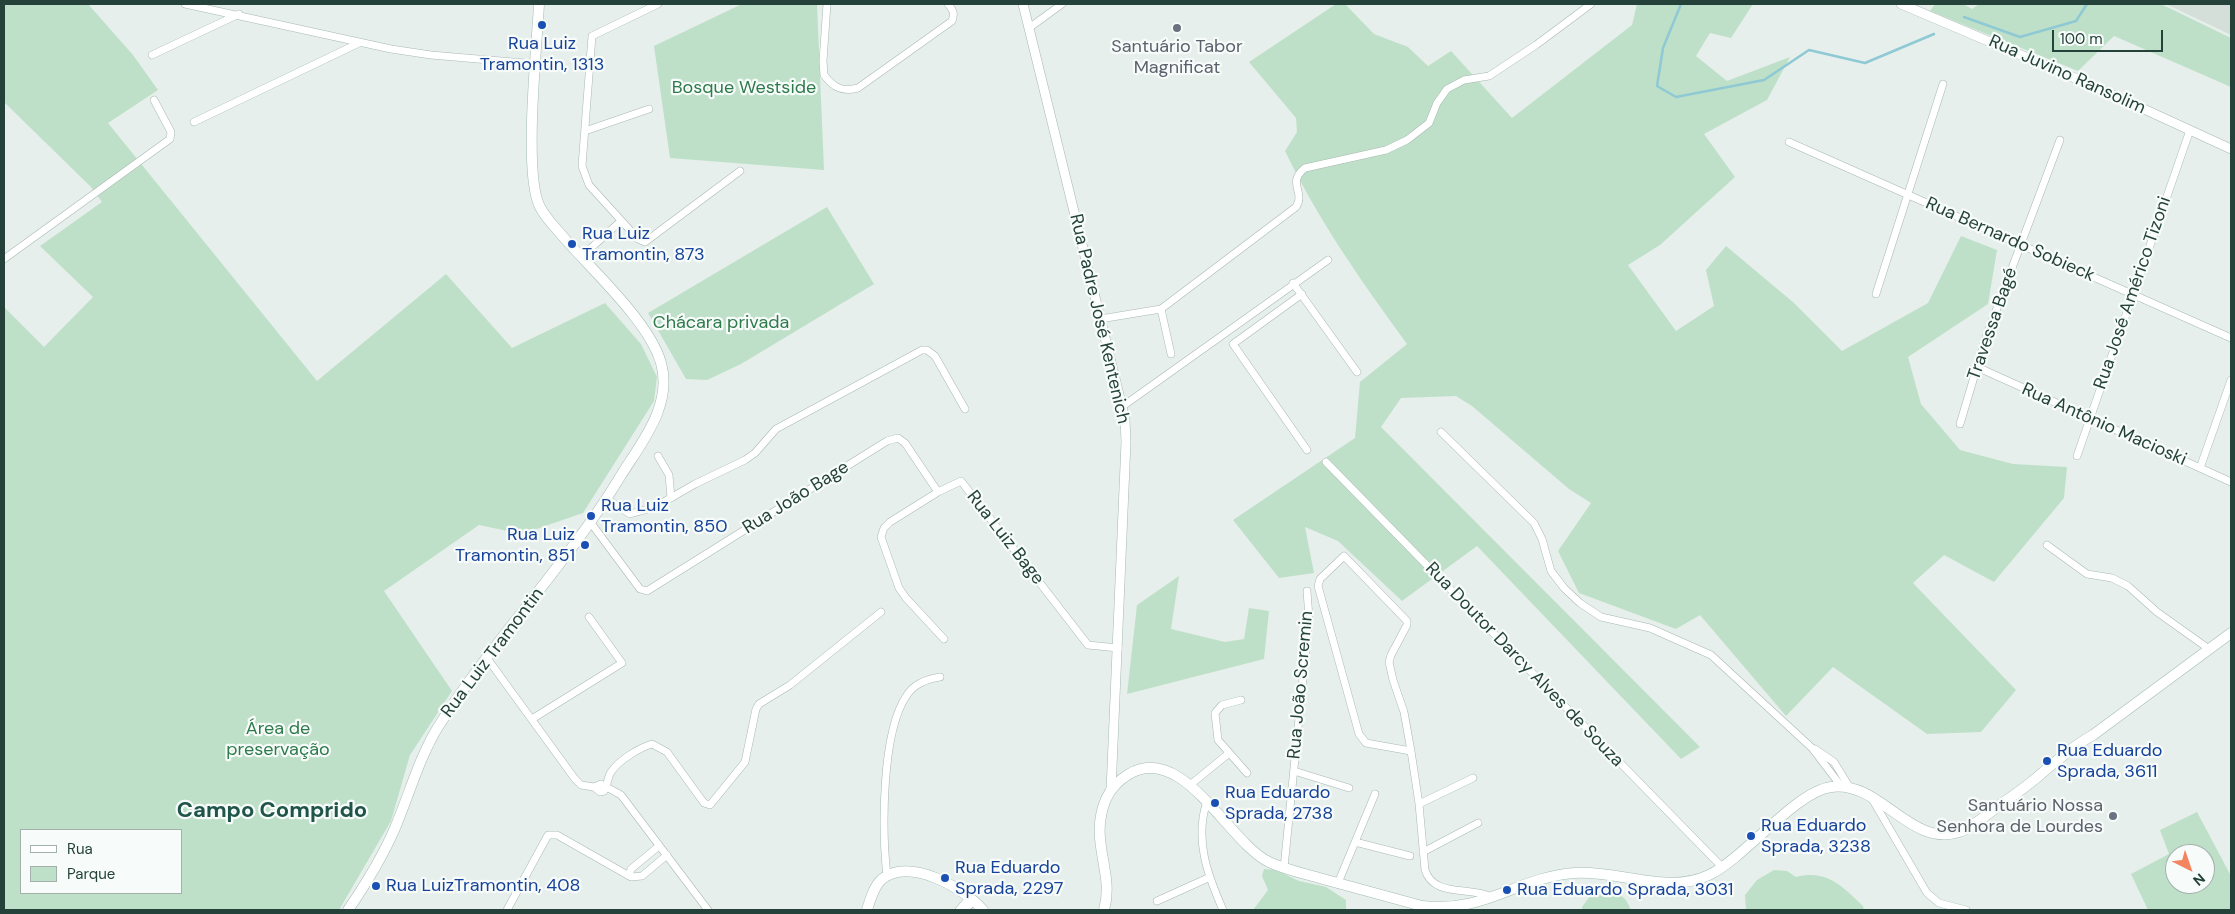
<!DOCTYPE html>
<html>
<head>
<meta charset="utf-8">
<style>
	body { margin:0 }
	#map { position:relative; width:2235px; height:914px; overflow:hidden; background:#e6efeb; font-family:"DM Sans",sans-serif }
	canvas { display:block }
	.frame { position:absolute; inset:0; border:5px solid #24423a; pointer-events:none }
	.legend { position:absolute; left:20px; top:829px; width:162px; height:65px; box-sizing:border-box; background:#f7fbf9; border:1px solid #a3b1ad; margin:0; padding:6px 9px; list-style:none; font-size:15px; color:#24423a }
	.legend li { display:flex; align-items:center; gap:10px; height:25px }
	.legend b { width:25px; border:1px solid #a3b1ad }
	.north { position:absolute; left:2165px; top:844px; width:50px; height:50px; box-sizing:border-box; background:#f7fbf9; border:1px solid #a3b1ad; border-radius:50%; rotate:139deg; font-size:14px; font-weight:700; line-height:20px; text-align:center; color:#24423a }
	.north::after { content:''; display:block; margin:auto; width:18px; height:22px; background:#f4845f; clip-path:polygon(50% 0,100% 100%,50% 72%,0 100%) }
	.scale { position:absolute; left:2052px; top:30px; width:111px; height:22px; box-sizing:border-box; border:2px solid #24423a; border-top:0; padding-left:6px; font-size:15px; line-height:18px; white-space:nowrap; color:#24423a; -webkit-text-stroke:4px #f7fbf9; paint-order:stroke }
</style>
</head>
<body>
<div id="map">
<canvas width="2235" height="914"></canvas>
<div class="frame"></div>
<ul class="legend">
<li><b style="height:6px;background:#fff"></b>Rua</li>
<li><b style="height:14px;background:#bfe0c8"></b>Parque</li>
</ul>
<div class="north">N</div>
<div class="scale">100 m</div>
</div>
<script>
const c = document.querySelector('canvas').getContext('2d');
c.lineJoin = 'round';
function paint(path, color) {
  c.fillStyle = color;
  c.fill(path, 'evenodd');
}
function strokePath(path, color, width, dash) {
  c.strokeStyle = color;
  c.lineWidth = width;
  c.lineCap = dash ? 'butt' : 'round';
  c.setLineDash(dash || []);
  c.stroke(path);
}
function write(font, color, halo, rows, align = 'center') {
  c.font = font + ' "DM Sans",sans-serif';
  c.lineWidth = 4.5;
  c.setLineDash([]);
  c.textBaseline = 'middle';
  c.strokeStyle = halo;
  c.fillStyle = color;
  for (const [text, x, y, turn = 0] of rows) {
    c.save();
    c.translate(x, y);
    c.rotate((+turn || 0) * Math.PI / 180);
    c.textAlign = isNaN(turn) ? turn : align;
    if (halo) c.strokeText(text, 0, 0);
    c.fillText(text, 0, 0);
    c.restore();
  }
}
const built = new Path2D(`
	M 2166,4 L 2231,4 L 2231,35 Z`);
const green = new Path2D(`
	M 4,4 L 88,4 L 133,55 L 158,90 L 108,123 L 317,381 L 446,274 L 512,348 L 605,303 L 641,344 L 657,377 L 654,401 L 583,513 L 522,534 L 479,525 L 384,591 L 452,691 L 410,755 L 391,821 L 339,910 L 4,910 L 4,307 L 44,347 L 93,297 L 40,246 L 102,202 L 91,187 L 4,102 ZM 21,830 L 181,830 L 181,893 L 21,893 Z
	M 742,4 L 817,4 L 824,170 L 670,158 L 654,46 Z
	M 1336,4 L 1345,4 L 1374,34 L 1408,47 L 1428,66 L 1451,51 L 1512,118 L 1632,25 L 1637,4 L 1753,4 L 1731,38 L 1710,33 L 1696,56 L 1727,81 L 1790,57 L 1767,100 L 1704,134 L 1735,177 L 1660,245 L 1628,265 L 1676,331 L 1714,306 L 1706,270 L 1726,246 L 1794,303 L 1842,351 L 1928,303 L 1961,236 L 1997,250 L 1988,304 L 1908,357 L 1921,404 L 1960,450 L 2013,464 L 2067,467 L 2064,498 L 1994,582 L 1944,555 L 1913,583 L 2016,690 L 1981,732 L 1927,734 L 1833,667 L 1786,716 L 1700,615 L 1676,629 L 1579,593 L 1558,551 L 1591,503 L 1569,489 L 1472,406 L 1456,396 L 1401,398 L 1381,427 L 1700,747 L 1681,759 L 1477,546 L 1402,601 L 1338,541 L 1305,527 L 1314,573 L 1279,578 L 1233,520 L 1355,438 L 1360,382 L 1407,344 C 1362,282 1318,220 1285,151 L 1297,132 L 1296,118 L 1249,62 Z
	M 1935,4 L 1963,4 L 1972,9 L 1979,4 L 2161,4 L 2231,38 L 2231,87 L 2114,36 L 2078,71 L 1930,11 Z
	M 827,207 L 874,284 L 741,364 L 707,380 L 686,379 L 648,313 Z
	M 1179,576 L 1171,629 L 1225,642 L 1244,639 L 1249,608 L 1269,611 L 1264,659 L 1127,694 L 1137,605 Z
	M 2197,812 L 2231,876 L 2231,910 L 2148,910 L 2131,874 L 2169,854 L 2160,830 ZM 2175,854 L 2205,854 L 2205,884 L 2175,884 Z
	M 1264,869 L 1276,870 L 1299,881 L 1326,887 L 1346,900 L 1346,910 L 1253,910 L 1268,890 L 1262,876 Z
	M 1774,870 L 1787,871 L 1796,877 C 1827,869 1843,887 1863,906 L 1864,910 L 1746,910 L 1745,895 L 1757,880 Z
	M 1604,894 C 1621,894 1624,894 1631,910 L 1582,910 L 1582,907 L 1590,896 Z`);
const stream = new Path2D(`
	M 1681,4 L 1663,48 L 1657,86 L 1676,97 L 1764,80 L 1809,50 L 1865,63 L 1934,34
	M 1964,17 L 2020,37 L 2076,21 L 2087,4`);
const minor = new Path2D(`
	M 185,4 L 391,49 L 431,55 L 536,64
	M 658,4 L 592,36 L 582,166 L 589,185 L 638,239 L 645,242 L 740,171
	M 827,4 L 823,61 L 824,75 C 834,88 842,92 858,88 L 952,21 C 955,13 953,10 948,4
	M 1029,28 L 1062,4
	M 152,55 L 239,14
	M 194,122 L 359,43
	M 585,131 L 649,109
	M 1789,142 L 2231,338
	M 581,257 L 621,221
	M 4,259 L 170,139 L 171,132 L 154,100
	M 1293,283 L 1357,372
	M 1302,294 L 1233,344 L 1307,450
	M 1876,294 L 1943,84
	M 1161,309 L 1171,354
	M 1100,319 L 1161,309 L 1296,207 C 1306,192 1286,183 1305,168 L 1386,150 L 1407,140 L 1429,123 L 1437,103 L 1447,89 L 1464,80 L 1489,76 L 1536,45 L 1591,4
	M 1977,367 L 2231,482
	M 1123,406 L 1328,260
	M 1960,424 L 1985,340 L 2060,140
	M 1441,432 L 1534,523 L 1542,539 L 1551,571 L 1564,588 L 1580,603 L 1601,617 L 1650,628 L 1711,655 L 1812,748 L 1841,786
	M 658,456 L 669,475 L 671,498
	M 2077,456 L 2190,130
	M 1326,462 L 1722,867
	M 2200,468 L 2231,380
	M 938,492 L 890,522 L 884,528 L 881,537 L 899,588 L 906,598 L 944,639
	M 607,499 L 630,514 L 655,507 L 695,484 L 745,460 L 755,453 L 776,429 L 922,350 L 927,350 L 935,356 L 965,409
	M 591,523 L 640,589 L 647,591 L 887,441 L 898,438 L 905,443 L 938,492 L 961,481 L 1088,645 L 1118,648
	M 2047,545 L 2087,574 L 2112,578 L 2128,586 L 2157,612 L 2209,649
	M 487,658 L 575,779 L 581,785 L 594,787
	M 1241,700 L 1222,705 L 1215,713 L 1218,740 L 1247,773
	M 532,719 L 622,663 L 589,617
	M 1815,749 L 1834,762 L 1850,788
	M 1411,751 L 1404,712 L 1393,680 L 1389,662 L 1391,655 L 1407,625 L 1407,621 L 1344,556 L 1320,579 L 1318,586 L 1359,734 L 1366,743 L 1411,751 L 1419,804 L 1425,870 C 1434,898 1470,886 1491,897
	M 1294,771 L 1349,788
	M 1190,785 L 1228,754
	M 594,787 L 600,792 L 604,791 C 608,785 607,778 611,772 C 619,760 639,748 652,744 L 667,752 L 704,803 L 710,805 L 745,762 L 756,709 L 759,704 L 790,685 L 881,612
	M 594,787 L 601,784 L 621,795 L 708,910
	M 1871,797 L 1927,893 L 1939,903 L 1966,910
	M 1207,801 C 1194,840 1208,876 1223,910
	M 1419,804 L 1473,778
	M 1355,842 L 1410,856
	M 1423,852 L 1478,823
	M 1284,868 L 1309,618 L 1307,591
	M 629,876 L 631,869 L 659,846
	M 887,876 C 882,832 881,732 907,695 C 914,684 927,679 940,677
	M 1338,883 L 1375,794
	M 1157,901 L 1208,878
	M 507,910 L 548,835 L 557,835 L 631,877 L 642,876 L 667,855
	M 959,910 L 970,897
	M 965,910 L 974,900`);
const tertiary = new Path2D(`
	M 1023,4 L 1125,419 L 1126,442 L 1111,790
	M 1901,4 L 2096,87 L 2231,149`);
const secondary = new Path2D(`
	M 348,910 C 366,884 382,858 395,828 C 409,795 419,758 438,727 C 493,640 566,566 620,477 C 641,443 673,406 661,363 C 650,323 594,272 566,240 C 557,229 546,219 540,207 C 523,175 537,45 539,4
	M 867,910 C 870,900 874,886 882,879 C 910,857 964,888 983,910
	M 1104,910 C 1115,872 1088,841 1106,799 C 1111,788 1119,780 1129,774 C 1183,742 1228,842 1269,862 C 1286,870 1306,874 1323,879 C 1356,888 1389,897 1422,906 C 1484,914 1517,877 1575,873 C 1619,870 1667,895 1709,875 C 1746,857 1795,792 1831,787 C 1880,780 1910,848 1959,832 C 1971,828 1983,818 1993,810 C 2009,798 2027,787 2042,773 C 2059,759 2073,746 2093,735 L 2231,633`);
const markers = [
	[542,25,5,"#1a4fb4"],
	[1177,28,5,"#6b7280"],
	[572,244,5,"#1a4fb4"],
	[591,516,5,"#1a4fb4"],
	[585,545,5,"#1a4fb4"],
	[2047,761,5,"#1a4fb4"],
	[1215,803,5,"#1a4fb4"],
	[2113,816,5,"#6b7280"],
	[1751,836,5,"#1a4fb4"],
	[945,878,5,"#1a4fb4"],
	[376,886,5,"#1a4fb4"],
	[1507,890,5,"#1a4fb4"]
];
const transitNames = [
	["Rua Luiz",542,44,"center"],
	["Tramontin, 1313",542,65,"center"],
	["Rua Luiz",582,234],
	["Tramontin, 873",582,255],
	["Rua Luiz",601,506],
	["Tramontin, 850",601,527],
	["Rua Luiz",575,535,"right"],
	["Tramontin, 851",575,556,"right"],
	["Rua Eduardo",2057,751],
	["Sprada, 3611",2057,772],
	["Rua Eduardo",1225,793],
	["Sprada, 2738",1225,814],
	["Rua Eduardo",1761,826],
	["Sprada, 3238",1761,847],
	["Rua Eduardo",955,868],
	["Sprada, 2297",955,889],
	["Rua LuizTramontin, 408",386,886],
	["Rua Eduardo Sprada, 3031",1517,890]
];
const worshipNames = [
	["Santuário Tabor",1177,47],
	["Magnificat",1177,68],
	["Santuário Nossa",2103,806,"right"],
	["Senhora de Lourdes",2103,827,"right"]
];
const streetNames = [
	["Rua Juvino Ransolim",2067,75,24],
	["Rua Bernardo Sobieck",2010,240,24],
	["Rua José Américo Tizoni",2133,293,-71],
	["Rua Padre José Kentenich",1099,319,77],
	["Travessa Bagé",1993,324,-71],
	["Rua Antônio Macioski",2104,425,24],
	["Rua João Bage",796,498,-32],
	["Rua Luiz Bage",1005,538,52],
	["Rua Luiz Tramontin",493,653,-53],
	["Rua Doutor Darcy Alves de Souza",1524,665,46],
	["Rua João Scremin",1301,685,-85]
];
const parkNames = [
	["Bosque Westside",744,88],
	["Chácara privada",721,323],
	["Área de",278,729],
	["preservação",278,750]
];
const districtNames = [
	["Campo Comprido",272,811]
];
paint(built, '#d4dfda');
paint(green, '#bfe0c8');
strokePath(stream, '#8ec9d4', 2.5);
strokePath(minor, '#a8b8b2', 8);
strokePath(tertiary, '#a8b8b2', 10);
strokePath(secondary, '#a4bbb3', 11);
strokePath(minor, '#fff', 7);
strokePath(tertiary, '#fff', 9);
strokePath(secondary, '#fff', 10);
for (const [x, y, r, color] of markers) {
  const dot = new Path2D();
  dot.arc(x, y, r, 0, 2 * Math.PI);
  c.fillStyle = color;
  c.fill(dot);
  strokePath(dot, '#f7fbf9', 2);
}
write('18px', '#164399', '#f7fbf9', transitNames, 'left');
write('18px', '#5b616d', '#f7fbf9', worshipNames);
write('18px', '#24423a', '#f7fbf9', streetNames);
write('18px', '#2d7a4b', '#f7fbf9', parkNames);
write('bold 22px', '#1f5548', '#f7fbf9', districtNames);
</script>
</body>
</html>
